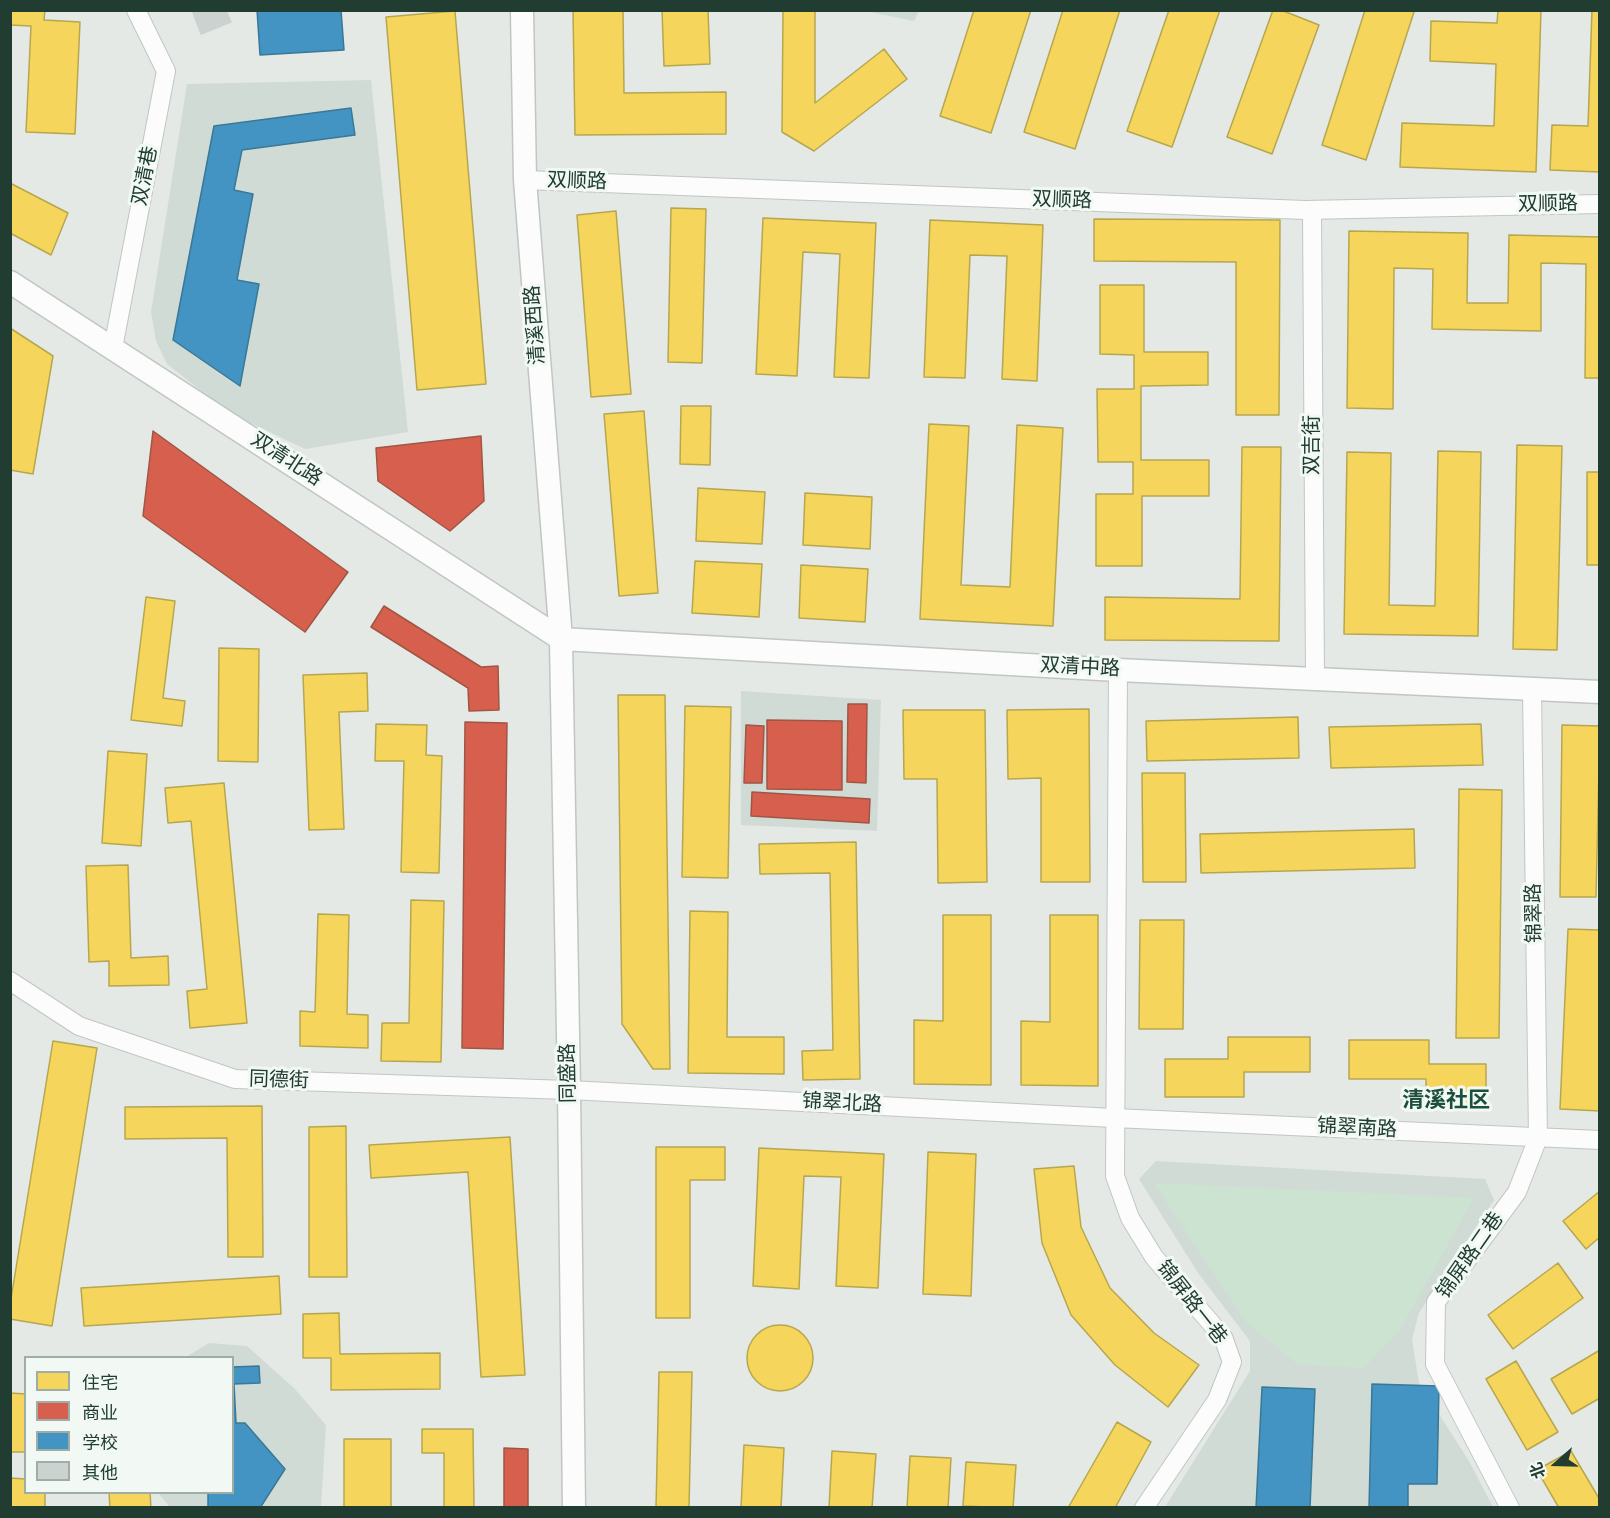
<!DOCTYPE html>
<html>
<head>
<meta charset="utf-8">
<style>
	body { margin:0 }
	#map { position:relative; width:1610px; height:1518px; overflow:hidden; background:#e4e9e6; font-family:"Sofia Sans Condensed","Noto Sans SC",sans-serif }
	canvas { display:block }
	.frame { position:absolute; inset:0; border:12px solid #213d32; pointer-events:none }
	.legend { position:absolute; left:24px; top:1356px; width:210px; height:138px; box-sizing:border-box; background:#f2f9f4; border:2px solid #9eaea6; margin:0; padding:8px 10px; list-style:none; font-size:18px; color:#213d32 }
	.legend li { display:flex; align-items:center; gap:12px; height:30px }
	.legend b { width:30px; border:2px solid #9eaea6 }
	.north { position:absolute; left:1526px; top:1434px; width:60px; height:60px; -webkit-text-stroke:4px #f2f9f4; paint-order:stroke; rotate:250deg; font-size:16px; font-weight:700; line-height:24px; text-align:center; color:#213d32 }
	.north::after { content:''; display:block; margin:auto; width:21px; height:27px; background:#213d32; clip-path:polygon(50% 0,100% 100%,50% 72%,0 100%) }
</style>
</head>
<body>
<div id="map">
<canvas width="1610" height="1518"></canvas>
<div class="frame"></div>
<ul class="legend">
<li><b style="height:16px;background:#f6d55c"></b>住宅</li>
<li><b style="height:16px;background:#d6604d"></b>商业</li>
<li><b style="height:16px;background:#4393c3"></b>学校</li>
<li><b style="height:16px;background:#ccd2cf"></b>其他</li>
</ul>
<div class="north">北</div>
</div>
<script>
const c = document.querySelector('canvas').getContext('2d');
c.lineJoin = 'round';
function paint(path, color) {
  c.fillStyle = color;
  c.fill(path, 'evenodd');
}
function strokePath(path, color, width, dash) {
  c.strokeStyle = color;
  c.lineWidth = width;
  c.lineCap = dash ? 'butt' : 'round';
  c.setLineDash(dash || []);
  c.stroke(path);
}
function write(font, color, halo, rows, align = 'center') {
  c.font = font + ' "Sofia Sans Condensed","Noto Sans SC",sans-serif';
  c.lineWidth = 6;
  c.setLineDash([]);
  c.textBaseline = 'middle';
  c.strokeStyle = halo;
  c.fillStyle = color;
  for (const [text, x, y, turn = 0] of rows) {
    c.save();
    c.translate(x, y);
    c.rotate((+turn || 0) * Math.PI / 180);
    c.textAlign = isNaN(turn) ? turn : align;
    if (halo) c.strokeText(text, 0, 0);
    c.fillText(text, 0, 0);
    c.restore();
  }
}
const built = new Path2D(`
	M 865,11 L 919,11 L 914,21 Z
	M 371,80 L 408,432 L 305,449 L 228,412 L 167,364 L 156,341 L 151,312 L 187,84 Z
	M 741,691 L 881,700 L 877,831 L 741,825 Z
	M 1156,1161 L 1485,1179 L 1494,1200 L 1419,1313 L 1412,1339 L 1419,1383 L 1469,1461 L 1493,1507 L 1165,1507 L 1250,1371 L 1250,1341 L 1198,1273 L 1139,1179 Z
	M 209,1343 L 247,1346 L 294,1388 L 326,1425 L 321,1507 L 170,1507 L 158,1493 L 232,1492 L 232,1358 L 186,1357 Z`);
const green = new Path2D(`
	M 1154,1183 L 1474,1198 L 1401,1328 L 1364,1368 L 1297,1364 L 1246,1322 Z`);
const homes = new Path2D(`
	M 10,10 L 45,10 L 44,20 L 80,22 L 75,134 L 26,132 L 31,26 L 10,25 Z
	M 573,10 L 623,10 L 624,93 L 726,92 L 726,134 L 575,135 Z
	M 662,10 L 708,10 L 710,64 L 664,66 Z
	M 783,10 L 815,10 L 815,103 L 884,49 L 907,79 L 814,151 L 782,132 Z
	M 974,10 L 1031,10 L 991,133 L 940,116 Z
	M 1063,10 L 1120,10 L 1075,149 L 1024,132 Z
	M 1169,10 L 1220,10 L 1172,147 L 1127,131 Z
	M 1273,10 L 1281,10 L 1319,25 L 1272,154 L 1227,137 Z
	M 1365,10 L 1410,10 L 1414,12 L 1366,160 L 1322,145 Z
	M 1498,10 L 1541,10 L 1536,172 L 1400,167 L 1402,123 L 1494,126 L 1496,64 L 1430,61 L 1431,21 L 1497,23 Z
	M 1592,10 L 1600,10 L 1600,172 L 1550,170 L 1552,125 L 1588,126 Z
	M 455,11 L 486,384 L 417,390 L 386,17 Z
	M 10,183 L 68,213 L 51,255 L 10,233 Z
	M 671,208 L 706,209 L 702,363 L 668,362 Z
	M 616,211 L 631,394 L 591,397 L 577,215 Z
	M 763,218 L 876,223 L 869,378 L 834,377 L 840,254 L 803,252 L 797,376 L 756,374 Z
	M 1094,219 L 1280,220 L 1279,415 L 1236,415 L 1236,262 L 1094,261 Z
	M 930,220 L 1043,225 L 1037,381 L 1002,379 L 1007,256 L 970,255 L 965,378 L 924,377 Z
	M 1349,231 L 1468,233 L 1467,303 L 1508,303 L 1509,235 L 1600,237 L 1600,378 L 1585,378 L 1586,264 L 1541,263 L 1541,331 L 1432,329 L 1433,269 L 1394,268 L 1393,409 L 1347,408 Z
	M 1100,285 L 1144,285 L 1144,352 L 1208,352 L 1208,385 L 1141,386 L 1141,460 L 1209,460 L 1209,496 L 1142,496 L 1142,566 L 1096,566 L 1096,494 L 1133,494 L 1133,462 L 1098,462 L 1097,389 L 1134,389 L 1134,355 L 1100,354 Z
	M 10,328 L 53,356 L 33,474 L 10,470 Z
	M 681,406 L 711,406 L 710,465 L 680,464 Z
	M 644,411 L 658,593 L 619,596 L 604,414 Z
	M 929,424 L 969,426 L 961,585 L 1010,587 L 1017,425 L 1063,428 L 1053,626 L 920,619 Z
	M 1517,445 L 1562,446 L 1557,650 L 1513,649 Z
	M 1242,447 L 1281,447 L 1279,641 L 1105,640 L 1105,597 L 1240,599 Z
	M 1438,451 L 1481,452 L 1478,636 L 1344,634 L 1347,452 L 1391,453 L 1389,605 L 1435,606 Z
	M 1587,472 L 1600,472 L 1600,565 L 1587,565 Z
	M 698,488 L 765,492 L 762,544 L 696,541 Z
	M 805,493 L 872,497 L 870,549 L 803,545 Z
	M 695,561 L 762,564 L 759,617 L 692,613 Z
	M 801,565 L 868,569 L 865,622 L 799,618 Z
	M 146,597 L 175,601 L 163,698 L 185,701 L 182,726 L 131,720 Z
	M 219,648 L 259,649 L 258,762 L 218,761 Z
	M 367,673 L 368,711 L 339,712 L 344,829 L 309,830 L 303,675 Z
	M 618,695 L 665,695 L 670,1069 L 653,1069 L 622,1024 Z
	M 685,706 L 731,707 L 728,878 L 682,877 Z
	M 1089,709 L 1090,882 L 1041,882 L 1041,778 L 1008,779 L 1007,710 Z
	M 903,710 L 985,710 L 987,882 L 938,883 L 937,779 L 904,779 Z
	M 1298,717 L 1299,758 L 1147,761 L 1146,721 Z
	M 376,724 L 427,725 L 426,755 L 442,756 L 439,873 L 401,872 L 404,761 L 375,761 Z
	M 1481,724 L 1483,765 L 1331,768 L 1329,727 Z
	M 1562,725 L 1600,726 L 1596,897 L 1560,897 Z
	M 108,751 L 147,754 L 141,846 L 102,843 Z
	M 1142,773 L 1185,773 L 1186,882 L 1143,882 Z
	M 224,783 L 247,1023 L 190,1028 L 187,991 L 207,989 L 191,821 L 168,823 L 165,788 Z
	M 1459,789 L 1502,790 L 1499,1038 L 1456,1038 Z
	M 1414,829 L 1415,868 L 1201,873 L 1200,834 Z
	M 856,842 L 860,1079 L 803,1080 L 802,1051 L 833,1050 L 830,873 L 760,874 L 759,844 Z
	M 128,865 L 131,958 L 168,956 L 169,985 L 109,986 L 109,961 L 89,962 L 86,866 Z
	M 411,900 L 444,901 L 441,1062 L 381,1061 L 382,1023 L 409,1023 Z
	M 690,911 L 728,912 L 727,1037 L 784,1037 L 784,1074 L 688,1073 Z
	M 318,914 L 349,915 L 347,1014 L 368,1015 L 368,1048 L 300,1046 L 300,1011 L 315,1012 Z
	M 943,915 L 991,915 L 991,1085 L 914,1084 L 914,1020 L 943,1021 Z
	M 1050,915 L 1098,915 L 1098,1086 L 1021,1085 L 1021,1021 L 1050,1022 Z
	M 1140,920 L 1184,920 L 1183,1029 L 1139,1029 Z
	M 1568,929 L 1600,930 L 1600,1111 L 1560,1109 Z
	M 1228,1037 L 1310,1037 L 1310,1072 L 1244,1072 L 1244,1097 L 1165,1097 L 1165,1059 L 1228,1059 Z
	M 1349,1040 L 1429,1040 L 1429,1064 L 1486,1064 L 1486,1107 L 1426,1107 L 1426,1079 L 1349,1079 Z
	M 53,1041 L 97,1048 L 52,1326 L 10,1319 L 10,1305 Z
	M 262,1106 L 263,1257 L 228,1257 L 227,1138 L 125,1139 L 125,1107 Z
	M 346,1126 L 347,1277 L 309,1277 L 309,1127 Z
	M 510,1137 L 525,1375 L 481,1377 L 468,1172 L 371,1178 L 369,1145 Z
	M 656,1147 L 725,1147 L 725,1180 L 690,1180 L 690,1318 L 656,1318 Z
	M 759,1148 L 884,1154 L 878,1288 L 836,1286 L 841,1177 L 804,1176 L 799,1289 L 753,1286 Z
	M 928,1152 L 976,1154 L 971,1296 L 923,1294 Z
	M 1074,1166 L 1081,1227 L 1110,1288 L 1154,1333 L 1199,1365 L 1168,1407 L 1115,1365 L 1071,1315 L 1042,1243 L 1034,1169 Z
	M 1600,1191 L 1600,1237 L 1586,1249 L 1563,1221 Z
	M 1558,1263 L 1583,1298 L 1513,1349 L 1488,1315 Z
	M 279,1276 L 281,1314 L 84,1326 L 81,1288 Z
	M 339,1313 L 340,1354 L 440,1353 L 440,1389 L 331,1390 L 331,1358 L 303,1358 L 303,1314 Z
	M747 1358a33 33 0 1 1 66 0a33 33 0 1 1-66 0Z
	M 1600,1350 L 1600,1398 L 1572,1414 L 1551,1379 Z
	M 1516,1361 L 1558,1432 L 1527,1450 L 1486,1379 Z
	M 659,1372 L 692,1372 L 689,1508 L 656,1508 Z
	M 10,1393 L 26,1394 L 26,1452 L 10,1452 Z
	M 1117,1422 L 1151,1442 L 1115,1508 L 1068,1508 Z
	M 422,1429 L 473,1429 L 474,1508 L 444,1508 L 444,1453 L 422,1453 Z
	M 344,1439 L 391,1439 L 391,1508 L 344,1508 Z
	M 744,1445 L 784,1448 L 781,1508 L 741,1508 Z
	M 832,1451 L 876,1454 L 872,1508 L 829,1508 Z
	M 1571,1451 L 1600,1500 L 1600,1508 L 1559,1508 L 1537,1470 Z
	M 910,1456 L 951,1458 L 948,1508 L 907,1508 Z
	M 966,1462 L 1016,1465 L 1013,1508 L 963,1506 Z
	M 10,1478 L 26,1479 L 26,1492 L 45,1492 L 45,1508 L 10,1508 Z
	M 109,1492 L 150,1492 L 151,1508 L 110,1508 Z`);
const shops = new Path2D(`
	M 153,431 L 348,572 L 305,632 L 143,516 Z
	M 481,436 L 484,501 L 450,531 L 378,481 L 376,448 Z
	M 384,606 L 481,667 L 498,666 L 499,710 L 469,711 L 468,688 L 371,627 Z
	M 848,704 L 867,704 L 866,783 L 847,782 Z
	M 767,720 L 842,721 L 842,790 L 767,789 Z
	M 465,722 L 507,723 L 503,1049 L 462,1048 Z
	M 746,725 L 764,726 L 762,783 L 744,783 Z
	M 752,792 L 870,799 L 869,823 L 751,816 Z
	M 504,1448 L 528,1449 L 528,1508 L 504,1508 Z`);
const schools = new Path2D(`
	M 257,10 L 341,10 L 344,50 L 260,55 Z
	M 351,108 L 355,135 L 242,150 L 234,190 L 253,194 L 237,280 L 259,284 L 240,386 L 173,340 L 214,126 Z
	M 259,1366 L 260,1383 L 234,1384 L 236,1423 L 245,1423 L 285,1469 L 260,1508 L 208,1508 L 208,1492 L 232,1492 L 232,1367 Z
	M 1372,1384 L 1439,1386 L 1437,1484 L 1408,1484 L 1408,1508 L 1369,1508 Z
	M 1262,1387 L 1315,1389 L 1310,1508 L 1256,1508 Z`);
const building = new Path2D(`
	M 192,10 L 226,10 L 231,22 L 201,34 Z`);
const minor = new Path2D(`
	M 525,180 L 1305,210 L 1600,204
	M 1312,210 L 1315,679
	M 113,348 L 166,71 L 136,10
	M 1118,670 L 1115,1176 L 1130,1218 L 1154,1257 L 1223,1337 L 1232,1362 L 1217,1400 L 1144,1508
	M 10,981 L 79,1026 L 235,1079 L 569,1090 L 1114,1118 L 1600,1140
	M 1510,1508 L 1435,1364 L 1436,1302 L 1517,1192 L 1538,1138 L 1532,689`);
const tertiary = new Path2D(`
	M 522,10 L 525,180 L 561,639 L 569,1090 L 574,1508
	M 10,282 L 561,639 L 1118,670 L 1600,692`);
const streetNames = [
	["双清巷",146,176,-79],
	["双顺路",577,182,2],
	["双顺路",1062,201,2],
	["双顺路",1548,205,-1],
	["清溪西路",536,325,-94],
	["双吉街",1313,445,-90],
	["双清北路",286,460,33],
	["双清中路",1080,668,3],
	["锦翠路",1535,913,-91],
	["同盛路",569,1073,-91],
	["同德街",279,1081,2],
	["锦翠北路",842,1104,3],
	["锦翠南路",1357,1129,3],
	["锦屏路二巷",1471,1256,-55],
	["锦屏路一巷",1191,1303,52]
];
const quarterNames = [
	["清溪社区",1446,1101]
];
paint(built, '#d1dbd6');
paint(green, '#cce3d1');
paint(homes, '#f6d55c');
strokePath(homes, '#b6a74f', 1.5);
paint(shops, '#d6604d');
strokePath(shops, '#a05645', 1.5);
paint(schools, '#4393c3');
strokePath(schools, '#397998', 1.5);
paint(building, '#ccd2cf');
strokePath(building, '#ccd2cf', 1.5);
strokePath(minor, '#c1c6c3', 20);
strokePath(tertiary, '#c1c6c3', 25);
strokePath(minor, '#fbfcfb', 18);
strokePath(tertiary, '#fbfcfb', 22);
write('20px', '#213d32', '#f2f9f4', streetNames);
write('bold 22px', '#1c503d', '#f2f9f4', quarterNames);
</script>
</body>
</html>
